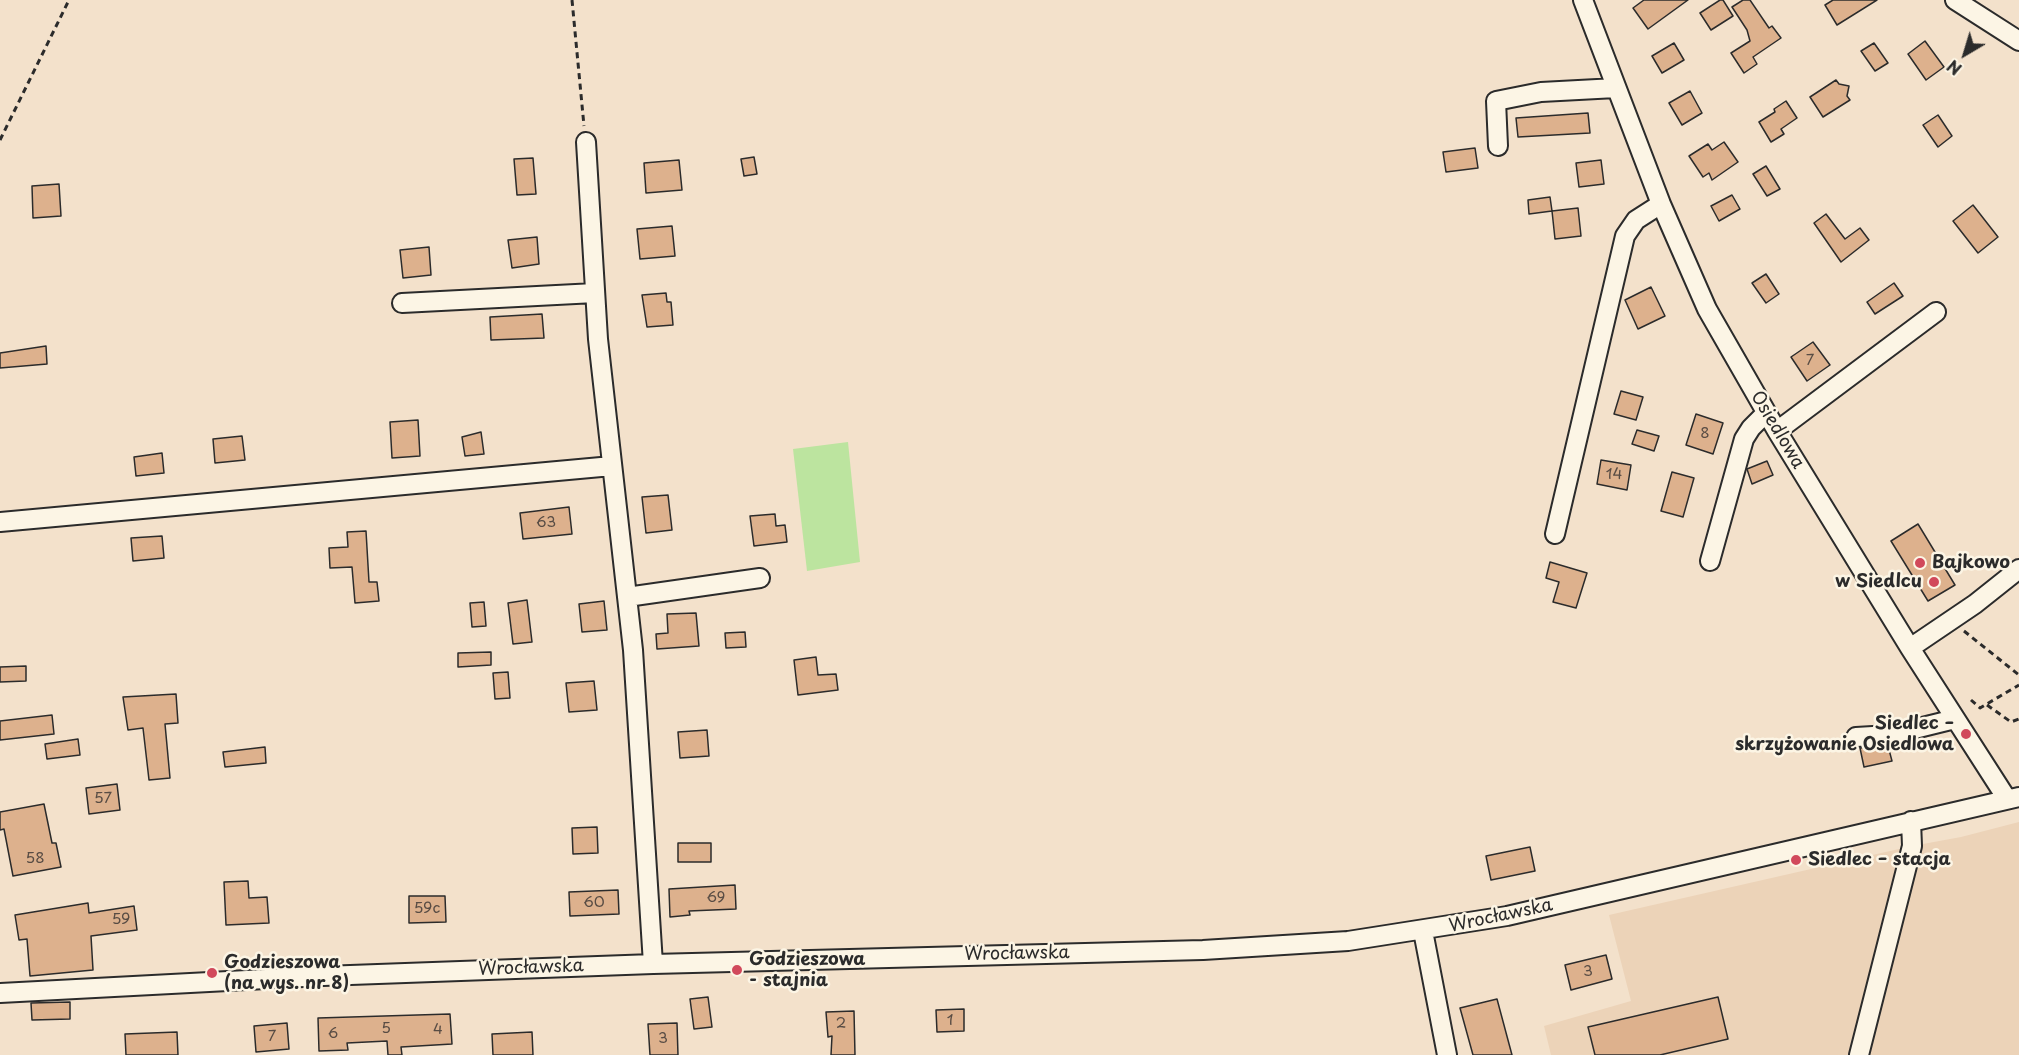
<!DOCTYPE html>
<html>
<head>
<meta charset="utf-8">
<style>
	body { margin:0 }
	#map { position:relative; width:2019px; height:1055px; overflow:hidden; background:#f3e1cb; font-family:"Playpen Sans",sans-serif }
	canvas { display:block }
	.north { position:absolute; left:1935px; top:24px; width:60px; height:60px; -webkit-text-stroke:4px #fcf5e5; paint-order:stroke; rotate:218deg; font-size:16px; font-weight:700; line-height:24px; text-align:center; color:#2b2b2b }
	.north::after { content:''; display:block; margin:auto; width:21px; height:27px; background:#2b2b2b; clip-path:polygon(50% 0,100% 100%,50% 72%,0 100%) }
</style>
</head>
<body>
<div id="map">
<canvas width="2019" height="1055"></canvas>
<div class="north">N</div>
</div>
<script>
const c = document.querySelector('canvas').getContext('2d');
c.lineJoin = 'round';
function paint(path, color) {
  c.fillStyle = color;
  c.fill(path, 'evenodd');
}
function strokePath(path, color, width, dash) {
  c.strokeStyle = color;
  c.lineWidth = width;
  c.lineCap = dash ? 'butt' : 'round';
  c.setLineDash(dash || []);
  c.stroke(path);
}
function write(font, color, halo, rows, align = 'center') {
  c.font = font + ' "Playpen Sans",sans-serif';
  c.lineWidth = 5;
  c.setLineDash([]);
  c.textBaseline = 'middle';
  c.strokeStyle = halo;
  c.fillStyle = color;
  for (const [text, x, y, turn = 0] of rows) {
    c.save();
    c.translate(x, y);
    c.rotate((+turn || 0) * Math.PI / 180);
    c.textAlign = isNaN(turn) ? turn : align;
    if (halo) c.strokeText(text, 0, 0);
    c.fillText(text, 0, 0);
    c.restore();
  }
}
const built = new Path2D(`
	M 2019,822 L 2019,1055 L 1551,1055 L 1544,1026 L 1631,1001 L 1609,915 L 1912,846 L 1961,837 Z`);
const green = new Path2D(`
	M 848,442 L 860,562 L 807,571 L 793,449 Z`);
const building = new Path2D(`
	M 1644,0 L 1688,0 L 1648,29 L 1633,8 Z
	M 1720,0 L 1723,0 L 1733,16 L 1711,30 L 1700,13 Z
	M 1743,0 L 1750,0 L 1769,28 L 1772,26 L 1781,38 L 1753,57 L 1757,64 L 1744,73 L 1731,53 L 1750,41 L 1747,30 L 1732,7 Z
	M 1833,0 L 1877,0 L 1837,25 L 1825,5 Z
	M 1925,41 L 1944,67 L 1926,80 L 1908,54 Z
	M 1674,43 L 1684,60 L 1662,73 L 1652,56 Z
	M 1874,43 L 1888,63 L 1875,71 L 1861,51 Z
	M 1836,80 L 1839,84 L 1849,86 L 1847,96 L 1850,100 L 1823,117 L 1810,97 Z
	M 1690,91 L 1702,113 L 1682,125 L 1669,103 Z
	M 1786,101 L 1797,118 L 1781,129 L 1784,134 L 1771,142 L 1759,122 L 1775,112 L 1774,109 Z
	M 1588,113 L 1590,133 L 1518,137 L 1516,118 Z
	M 1938,115 L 1952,136 L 1938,147 L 1923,125 Z
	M 1724,142 L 1738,162 L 1712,180 L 1709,173 L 1703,177 L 1689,156 L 1708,144 L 1712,150 Z
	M 1475,148 L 1478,168 L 1446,172 L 1443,152 Z
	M 754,157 L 757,174 L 744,176 L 741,159 Z
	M 533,158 L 536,194 L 517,195 L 514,159 Z
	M 679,160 L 682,190 L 646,193 L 644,163 Z
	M 1601,160 L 1604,184 L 1579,187 L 1576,163 Z
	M 1766,166 L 1780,189 L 1767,196 L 1753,174 Z
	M 59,184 L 61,216 L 33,218 L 32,186 Z
	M 1732,195 L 1740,209 L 1719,221 L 1711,206 Z
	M 1550,197 L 1552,211 L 1529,214 L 1528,200 Z
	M 1973,205 L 1998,237 L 1978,253 L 1953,221 Z
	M 1578,208 L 1581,236 L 1555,239 L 1552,211 Z
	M 1826,214 L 1845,239 L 1860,228 L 1869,240 L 1841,262 L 1814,223 Z
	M 672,226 L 675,256 L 640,259 L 637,229 Z
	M 537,237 L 539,264 L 512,268 L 508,240 Z
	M 429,247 L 431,275 L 403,278 L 400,250 Z
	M 1766,274 L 1779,294 L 1766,303 L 1752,283 Z
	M 1894,283 L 1903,296 L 1875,314 L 1867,302 Z
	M 1651,287 L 1665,316 L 1638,329 L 1625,300 Z
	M 666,293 L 667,302 L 671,302 L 673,325 L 647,327 L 642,295 Z
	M 542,314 L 544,338 L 491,340 L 490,317 Z
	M 1813,342 L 1830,365 L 1807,381 L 1791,357 Z
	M 46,346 L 47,364 L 0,368 L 0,353 Z
	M 1621,391 L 1643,397 L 1636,420 L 1614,414 Z
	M 1696,414 L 1723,423 L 1713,454 L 1686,445 Z
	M 418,420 L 420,456 L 392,458 L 390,422 Z
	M 1637,430 L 1659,436 L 1654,451 L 1632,444 Z
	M 481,432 L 484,454 L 465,456 L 462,437 Z
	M 242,436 L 245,460 L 215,463 L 213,439 Z
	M 162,453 L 164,473 L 136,476 L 134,457 Z
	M 1601,460 L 1631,465 L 1627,490 L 1597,484 Z
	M 1767,461 L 1773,475 L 1752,484 L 1747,469 Z
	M 1672,472 L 1694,478 L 1683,517 L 1661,511 Z
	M 668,495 L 672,530 L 646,533 L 642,497 Z
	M 569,507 L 572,534 L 523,539 L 520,513 Z
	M 775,514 L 776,526 L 785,525 L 787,542 L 754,546 L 750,516 Z
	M 1918,524 L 1955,585 L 1928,601 L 1891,541 Z
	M 366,531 L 369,582 L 377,582 L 379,601 L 355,603 L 352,567 L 330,568 L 329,548 L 348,547 L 347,532 Z
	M 162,536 L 164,558 L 133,561 L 131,538 Z
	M 1550,562 L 1587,573 L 1576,608 L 1553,602 L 1559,582 L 1546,578 Z
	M 527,600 L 532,642 L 513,644 L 508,603 Z
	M 604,601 L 607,630 L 582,632 L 579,604 Z
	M 484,602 L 486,626 L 472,627 L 470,603 Z
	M 696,613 L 699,646 L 657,649 L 656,634 L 668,633 L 667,614 Z
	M 745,632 L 746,647 L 726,648 L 725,633 Z
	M 491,652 L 491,665 L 458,667 L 458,653 Z
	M 816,657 L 818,675 L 836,674 L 838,690 L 798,695 L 794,660 Z
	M 26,666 L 26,681 L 0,682 L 0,667 Z
	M 508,672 L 510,698 L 495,699 L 493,673 Z
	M 594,681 L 597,710 L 569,712 L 566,683 Z
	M 176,694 L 178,723 L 165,724 L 170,778 L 149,780 L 143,728 L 128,730 L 123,697 Z
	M 52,715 L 54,734 L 0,740 L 0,721 Z
	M 707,730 L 709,756 L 680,758 L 678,732 Z
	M 78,739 L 80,755 L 47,759 L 45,744 Z
	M 1888,746 L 1892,761 L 1864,767 L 1860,748 Z
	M 265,747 L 266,763 L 225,767 L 223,752 Z
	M 117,784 L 120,810 L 89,814 L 86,788 Z
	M 44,804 L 52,843 L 56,843 L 61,867 L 13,876 L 4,829 L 0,830 L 0,812 Z
	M 597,827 L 598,853 L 573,854 L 572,828 Z
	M 678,843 L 711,843 L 711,862 L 678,862 Z
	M 1530,847 L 1535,871 L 1491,880 L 1486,856 Z
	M 248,881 L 249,898 L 267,897 L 269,923 L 226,925 L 224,882 Z
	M 735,885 L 736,909 L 689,911 L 690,915 L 670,917 L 669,889 Z
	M 618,890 L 619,914 L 570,916 L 569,892 Z
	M 409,896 L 445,896 L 446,922 L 409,923 Z
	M 88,903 L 89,913 L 134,906 L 137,930 L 91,936 L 93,970 L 30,976 L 27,939 L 19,940 L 15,915 Z
	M 1606,955 L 1612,979 L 1571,990 L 1565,965 Z
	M 708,997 L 712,1027 L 694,1029 L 690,999 Z
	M 1718,997 L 1728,1039 L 1660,1055 L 1595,1055 L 1588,1027 Z
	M 1497,999 L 1512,1055 L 1473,1055 L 1460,1008 Z
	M 70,1002 L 70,1019 L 32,1020 L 31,1003 Z
	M 964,1009 L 964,1031 L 937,1032 L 936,1010 Z
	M 854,1011 L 855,1055 L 831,1055 L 832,1036 L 828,1037 L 826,1012 Z
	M 450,1014 L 452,1044 L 401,1047 L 402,1055 L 388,1055 L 387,1041 L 347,1043 L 348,1050 L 319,1051 L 318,1018 Z
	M 287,1023 L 289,1049 L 256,1052 L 254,1026 Z
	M 677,1023 L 678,1055 L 650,1055 L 648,1024 Z
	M 177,1032 L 178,1055 L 126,1055 L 125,1034 Z
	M 532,1032 L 533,1055 L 493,1055 L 492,1034 Z`);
const path = new Path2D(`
	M 572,0 L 584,126
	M 0,140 L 69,0
	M 1964,631 L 2019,675
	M 1971,700 L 1980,708 L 2019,685
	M 1987,705 L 2011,722 L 2019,719`);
const minor = new Path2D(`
	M 1583,0 L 1661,204 L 1707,309 L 1777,431 L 1910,648 L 2007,799
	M 1955,0 L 2019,41
	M 586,142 L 598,339 L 633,650 L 653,964
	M 1498,146 L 1496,101 L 1541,92 L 1616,88
	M 402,303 L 595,293
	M 1777,431 L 1936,312
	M 0,522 L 612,466
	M 1555,534 L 1625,236 L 1636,220 L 1661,204
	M 1710,561 L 1744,439 L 1751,428 L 1766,413
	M 627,597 L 760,578
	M 1910,648 L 1975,604 L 2019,569
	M 1856,737 L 1890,735 L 1955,719
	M 1423,931 L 1447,1055
	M 0,993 L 323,976 L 653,964 L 1203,950 L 1348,941 L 1507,916 L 2019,797
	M 1859,1055 L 1912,846 L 1911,821`);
const markers = [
	[1920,563,6,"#d1495b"],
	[1934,582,6,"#d1495b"],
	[1966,734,6,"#d1495b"],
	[1796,860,6,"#d1495b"],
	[737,970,6,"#d1495b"],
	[212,973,6,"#d1495b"]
];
const numberNames = [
	["7",1810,361],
	["8",1705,434],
	["14",1614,475],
	["63",546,523],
	["57",103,799],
	["58",35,859],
	["69",716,898],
	["60",594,903],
	["59c",427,909],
	["59",121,920],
	["3",1588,972],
	["1",950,1021],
	["2",841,1024],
	["5",386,1029],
	["4",438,1030],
	["6",333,1034],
	["7",272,1037],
	["3",663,1039]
];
const streetNames = [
	["Osiedlowa",1777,430,59],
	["Wrocławska",1501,916,-12],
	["Wrocławska",1017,954,-1],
	["Wrocławska",531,968,-2]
];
const poiNames = [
	["Bajkowo",1932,563],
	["w Siedlcu",1922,582,"right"],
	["Siedlec –",1954,724,"right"],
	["skrzyżowanie Osiedlowa",1954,745,"right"],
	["Siedlec – stacja",1808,860],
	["Godzieszowa",749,960],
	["- stajnia",749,981],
	["Godzieszowa",224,963],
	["(na wys. nr 8)",224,984]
];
paint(built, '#ecd3b8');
paint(green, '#bce49f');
paint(building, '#ddb18d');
strokePath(building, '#2b2b2b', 1.5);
strokePath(minor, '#2b2b2b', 22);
strokePath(path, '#2b2b2b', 3, [6, 4.5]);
strokePath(minor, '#fcf5e5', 18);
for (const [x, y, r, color] of markers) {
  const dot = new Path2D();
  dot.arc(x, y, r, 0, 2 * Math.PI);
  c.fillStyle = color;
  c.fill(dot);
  strokePath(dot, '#fcf5e5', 2);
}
write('15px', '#584c44', null, numberNames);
write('18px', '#2b2b2b', '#fcf5e5', streetNames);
write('bold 18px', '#2b2b2b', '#fcf5e5', poiNames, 'left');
</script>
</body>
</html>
